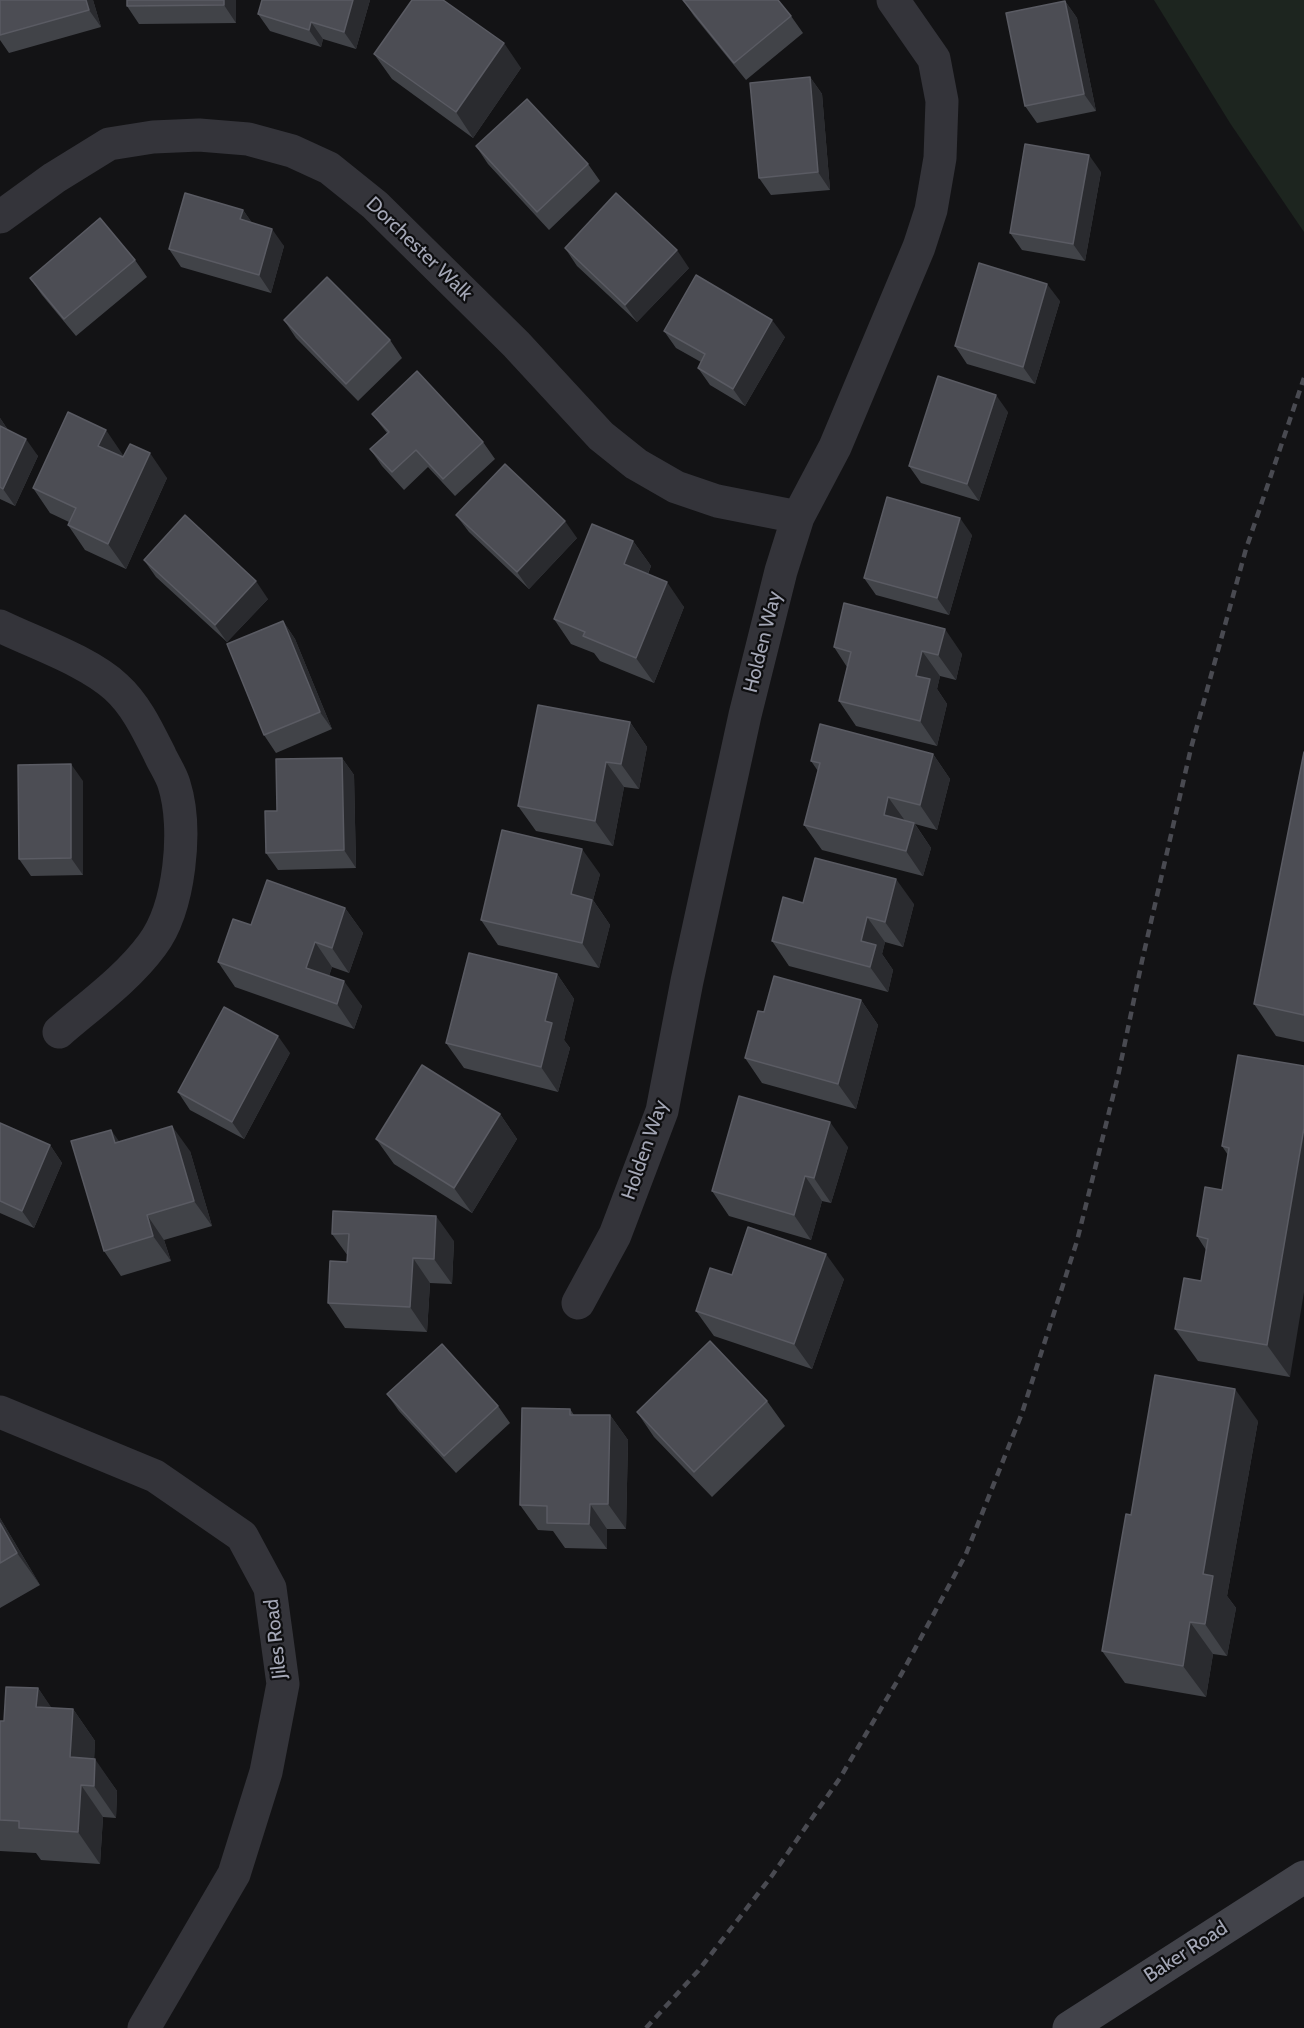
<!DOCTYPE html>
<html>
<head>
<meta charset="utf-8">
<style>
	body { margin:0 }
	canvas { display:block; background:#131315 }
</style>
</head>
<body>
<canvas width="1304" height="2028"></canvas>
<script>
const c = document.querySelector('canvas').getContext('2d');
c.lineJoin = 'round';
function paint(path, color) {
  c.fillStyle = color;
  c.fill(path, 'evenodd');
}
function strokePath(path, color, width, dash) {
  c.strokeStyle = color;
  c.lineWidth = width;
  c.lineCap = dash ? 'butt' : 'round';
  c.setLineDash(dash || []);
  c.stroke(path);
}
function write(font, color, halo, rows, align = 'center') {
  c.font = font + ' Cabin,sans-serif';
  c.lineWidth = 4.5;
  c.setLineDash([]);
  c.textBaseline = 'middle';
  c.strokeStyle = halo;
  c.fillStyle = color;
  for (const [text, x, y, turn = 0] of rows) {
    c.save();
    c.translate(x, y);
    c.rotate((+turn || 0) * Math.PI / 180);
    c.textAlign = isNaN(turn) ? turn : align;
    if (halo) c.strokeText(text, 0, 0);
    c.fillText(text, 0, 0);
    c.restore();
  }
}
const green = new Path2D(`
	M 1154,0 L 1304,0 L 1304,232 L 1230,123 Z`);
const street = new Path2D(`
	M 0,217 L 54,178 L 109,144 L 153,137 L 199,135 L 248,139 L 292,151 L 329,168 L 375,205 L 516,344 L 601,436 L 636,464 L 676,487 L 717,501 L 798,517
	M 0,626 C 35,643 88,661 116,687 C 136,705 148,731 160,755 C 164,764 171,774 174,784 C 188,828 180,908 152,945 C 127,979 90,1005 59,1032
	M 578,1303 L 615,1235 L 662,1111 L 687,981 L 745,715 L 781,571 L 798,517 L 835,447 L 919,247 L 931,210 L 940,158 L 942,101 L 934,59 L 893,0
	M 0,1412 L 155,1476 L 242,1536 L 270,1588 L 283,1684 L 266,1772 L 234,1874 L 144,2028`);
const secondary = new Path2D(`
	M 1069,2028 L 1304,1877`);
const rail = new Path2D(`
	M 646,2028 L 698,1971 L 771,1877 L 840,1778 L 902,1673 L 966,1554 L 1022,1413 L 1077,1241 L 1118,1076 L 1142,961 L 1191,748 L 1246,549 L 1304,378`);
const wall = new Path2D(`
	M 0,0 L 93,0 L 101,27 L 9,53 L 0,40 Z
	M 127,0 L 236,0 L 236,23 L 139,24 L 127,6 Z
	M 262,0 L 370,0 L 356,49 L 323,39 L 321,47 L 270,31 L 258,14 Z
	M 683,0 L 791,16 L 803,33 L 746,80 L 694,16 Z
	M 1065,1 L 1077,18 L 1096,111 L 1037,123 L 1025,106 Z
	M 374,54 L 521,68 L 473,138 L 392,79 Z
	M 810,77 L 822,94 L 830,190 L 771,195 L 759,178 Z
	M 476,146 L 588,164 L 600,181 L 549,230 L 488,164 Z
	M 1101,172 L 1085,261 L 1022,250 L 1010,233 Z
	M 243,210 L 252,223 L 284,246 L 271,293 L 181,267 L 169,249 Z
	M 565,248 L 689,268 L 637,322 L 577,266 Z
	M 135,260 L 147,277 L 76,336 L 42,295 L 30,278 Z
	M 1060,301 L 1035,384 L 967,364 L 955,346 Z
	M 284,320 L 390,340 L 402,358 L 358,401 L 296,338 Z
	M 664,331 L 785,337 L 745,406 L 710,385 L 698,368 L 701,362 L 676,348 Z
	M 1008,412 L 979,501 L 921,483 L 909,466 Z
	M 372,414 L 483,442 L 495,459 L 455,496 L 428,467 L 404,490 L 382,466 L 370,449 L 387,433 Z
	M 0,418 L 8,430 L 38,456 L 15,506 L 0,499 Z
	M 123,455 L 122,457 L 167,478 L 126,569 L 85,550 L 68,525 L 69,522 L 50,513 L 33,488 Z
	M 456,515 L 577,538 L 529,589 L 469,532 Z
	M 972,535 L 949,615 L 876,595 L 864,578 Z
	M 633,541 L 651,566 L 648,574 L 684,607 L 654,683 L 600,661 L 594,653 L 571,644 L 554,619 Z
	M 144,560 L 268,599 L 227,642 L 156,577 Z
	M 844,603 L 962,654 L 956,680 L 940,676 L 937,689 L 947,704 L 937,746 L 856,726 L 839,701 L 847,667 L 834,647 Z
	M 283,621 L 295,639 L 332,729 L 276,753 L 264,735 Z
	M 630,722 L 647,747 L 639,789 L 624,787 L 613,846 L 536,831 L 518,806 Z
	M 1304,752 L 1304,1042 L 1276,1036 L 1254,1004 Z
	M 933,754 L 950,779 L 937,830 L 915,824 L 931,848 L 923,876 L 822,850 L 804,825 L 818,771 L 811,761 Z
	M 342,758 L 354,775 L 356,868 L 278,870 L 266,853 L 277,811 Z
	M 83,781 L 83,875 L 31,876 L 19,859 Z
	M 600,874 L 593,900 L 610,925 L 599,968 L 498,945 L 481,920 Z
	M 803,903 L 914,904 L 903,947 L 885,942 L 882,954 L 893,970 L 888,992 L 789,966 L 772,941 Z
	M 345,908 L 363,933 L 349,973 L 332,967 L 329,976 L 362,1006 L 354,1029 L 235,987 L 218,962 L 251,925 Z
	M 557,974 L 574,999 L 564,1040 L 570,1048 L 558,1092 L 464,1068 L 446,1043 Z
	M 861,1000 L 878,1025 L 856,1109 L 762,1083 L 745,1058 L 764,1012 Z
	M 290,1053 L 244,1139 L 190,1110 L 178,1092 Z
	M 1238,1055 L 1290,1377 L 1198,1361 L 1175,1329 L 1201,1281 L 1206,1250 L 1197,1236 L 1222,1190 L 1228,1155 L 1222,1146 Z
	M 500,1114 L 517,1139 L 472,1213 L 394,1164 L 376,1139 Z
	M 0,1123 L 50,1145 L 62,1163 L 34,1228 L 0,1213 Z
	M 120,1142 L 190,1151 L 212,1226 L 164,1240 L 171,1261 L 121,1276 L 104,1251 Z
	M 848,1147 L 831,1203 L 822,1201 L 811,1240 L 729,1216 L 712,1191 Z
	M 332,1234 L 454,1241 L 452,1284 L 430,1283 L 427,1332 L 345,1328 L 328,1303 L 347,1262 L 348,1256 Z
	M 732,1275 L 844,1279 L 812,1369 L 714,1336 L 696,1311 Z
	M 387,1394 L 498,1406 L 510,1423 L 456,1473 L 399,1411 Z
	M 767,1401 L 785,1426 L 712,1497 L 654,1437 L 637,1412 Z
	M 570,1409 L 574,1415 L 610,1415 L 628,1440 L 626,1529 L 607,1529 L 607,1549 L 565,1548 L 553,1531 L 538,1530 L 520,1505 Z
	M 1258,1421 L 1227,1596 L 1236,1608 L 1227,1656 L 1213,1654 L 1206,1697 L 1125,1683 L 1102,1651 Z
	M 0,1518 L 6,1528 L 40,1585 L 0,1608 Z
	M 38,1688 L 51,1708 L 73,1709 L 95,1741 L 94,1759 L 117,1791 L 116,1818 L 103,1817 L 100,1864 L 41,1860 L 36,1853 L 0,1851 L 0,1721 L 4,1721 Z`);
const shadedWall = new Path2D(`
	M 86,0 L 93,0 L 101,27 L 89,10 Z
	M 224,0 L 236,0 L 236,23 L 224,5 Z
	M 353,0 L 370,0 L 356,49 L 344,32 Z
	M 1065,1 L 1077,18 L 1096,111 L 1084,94 Z
	M 311,22 L 323,39 L 321,47 L 309,30 Z
	M 504,43 L 521,68 L 473,138 L 456,112 Z
	M 810,77 L 822,94 L 830,190 L 818,172 Z
	M 1089,155 L 1101,172 L 1085,261 L 1073,244 Z
	M 243,210 L 255,227 L 240,219 Z
	M 272,229 L 284,246 L 271,293 L 259,275 Z
	M 677,250 L 689,268 L 637,322 L 625,305 Z
	M 1047,284 L 1060,301 L 1035,384 L 1023,367 Z
	M 772,320 L 785,337 L 745,406 L 733,389 Z
	M 996,395 L 1008,412 L 979,501 L 967,484 Z
	M 0,418 L 8,430 L 0,433 Z
	M 106,430 L 123,455 L 116,471 L 98,446 Z
	M 26,439 L 38,456 L 15,506 L 3,489 Z
	M 150,453 L 167,478 L 126,569 L 108,544 Z
	M 960,518 L 972,535 L 949,615 L 937,598 Z
	M 565,521 L 577,538 L 529,589 L 517,572 Z
	M 633,541 L 651,566 L 641,589 L 624,564 Z
	M 256,581 L 268,599 L 227,642 L 215,625 Z
	M 667,582 L 684,607 L 654,683 L 636,658 Z
	M 283,621 L 295,639 L 332,729 L 320,712 Z
	M 945,629 L 962,654 L 956,680 L 938,655 Z
	M 922,651 L 940,676 L 937,689 L 947,704 L 937,746 L 920,721 L 916,676 Z
	M 630,722 L 647,747 L 639,789 L 621,764 Z
	M 933,754 L 950,779 L 937,830 L 920,805 Z
	M 342,758 L 354,775 L 356,868 L 344,850 Z
	M 606,762 L 624,787 L 613,846 L 595,821 Z
	M 71,764 L 83,781 L 83,875 L 71,858 Z
	M 888,797 L 906,822 L 884,815 Z
	M 914,823 L 931,848 L 923,876 L 906,851 Z
	M 582,849 L 600,874 L 593,900 L 610,925 L 599,968 L 582,943 L 571,894 Z
	M 896,879 L 914,904 L 903,947 L 885,922 Z
	M 345,908 L 363,933 L 349,973 L 332,948 Z
	M 867,917 L 885,942 L 882,954 L 893,970 L 888,992 L 870,967 L 861,941 Z
	M 315,942 L 332,967 L 323,993 L 306,968 Z
	M 557,974 L 574,999 L 564,1040 L 570,1048 L 558,1092 L 541,1067 L 545,1021 Z
	M 344,981 L 362,1006 L 354,1029 L 337,1004 Z
	M 861,1000 L 878,1025 L 856,1109 L 838,1084 Z
	M 278,1036 L 290,1053 L 244,1139 L 232,1122 Z
	M 500,1114 L 517,1139 L 472,1213 L 454,1188 Z
	M 830,1122 L 848,1147 L 831,1203 L 814,1178 Z
	M 172,1126 L 190,1151 L 212,1226 L 194,1201 Z
	M 1304,1128 L 1304,1292 L 1290,1377 L 1267,1345 Z
	M 111,1130 L 129,1155 L 115,1143 Z
	M 50,1145 L 62,1163 L 34,1228 L 22,1211 Z
	M 805,1176 L 822,1201 L 811,1240 L 794,1215 Z
	M 147,1215 L 164,1240 L 171,1261 L 153,1236 Z
	M 436,1216 L 454,1241 L 452,1284 L 434,1259 Z
	M 826,1254 L 844,1279 L 812,1369 L 794,1344 Z
	M 413,1258 L 430,1283 L 427,1332 L 410,1307 Z
	M 1235,1389 L 1258,1421 L 1227,1596 L 1236,1608 L 1227,1656 L 1205,1624 L 1203,1574 Z
	M 610,1415 L 628,1440 L 626,1529 L 608,1504 Z
	M 590,1504 L 607,1529 L 607,1549 L 589,1524 Z
	M 0,1518 L 6,1528 L 40,1585 L 17,1553 L 0,1523 Z
	M 1190,1622 L 1213,1654 L 1206,1697 L 1183,1666 Z
	M 38,1688 L 60,1720 L 36,1707 Z
	M 73,1709 L 95,1741 L 93,1786 L 70,1757 Z
	M 95,1759 L 117,1791 L 116,1818 L 94,1786 Z
	M 81,1785 L 103,1817 L 100,1864 L 78,1832 Z`);
const building = new Path2D(`
	M 0,0 L 86,0 L 89,10 L 0,35 Z
	M 127,0 L 224,0 L 224,5 L 127,6 Z
	M 262,0 L 353,0 L 344,32 L 311,22 L 309,30 L 258,14 Z
	M 412,0 L 443,0 L 504,43 L 456,112 L 374,54 Z
	M 683,0 L 778,0 L 791,16 L 734,63 Z
	M 1065,1 L 1084,94 L 1025,106 L 1006,13 Z
	M 810,77 L 818,172 L 759,178 L 750,83 Z
	M 527,99 L 588,164 L 537,212 L 476,146 Z
	M 1025,144 L 1089,155 L 1073,244 L 1010,233 Z
	M 185,193 L 243,210 L 240,219 L 272,229 L 259,275 L 169,249 Z
	M 616,193 L 677,250 L 625,305 L 565,248 Z
	M 100,218 L 135,260 L 64,319 L 30,278 Z
	M 979,263 L 1047,284 L 1023,367 L 955,346 Z
	M 696,275 L 772,320 L 733,389 L 698,368 L 705,354 L 664,331 Z
	M 327,277 L 390,340 L 346,384 L 284,320 Z
	M 417,371 L 483,442 L 443,479 L 416,450 L 392,472 L 370,449 L 389,432 L 372,414 Z
	M 938,376 L 996,395 L 967,484 L 909,466 Z
	M 68,412 L 106,430 L 98,446 L 123,457 L 130,444 L 150,453 L 108,544 L 68,525 L 76,508 L 33,488 Z
	M 0,426 L 26,439 L 3,489 L 0,487 Z
	M 505,464 L 565,521 L 517,572 L 456,515 Z
	M 887,497 L 960,518 L 937,598 L 864,578 Z
	M 185,515 L 256,581 L 215,625 L 144,560 Z
	M 592,524 L 633,541 L 624,564 L 667,582 L 636,658 L 583,636 L 585,632 L 554,619 Z
	M 844,603 L 945,629 L 938,655 L 922,651 L 916,676 L 930,679 L 920,721 L 839,701 L 851,652 L 834,647 Z
	M 283,621 L 320,712 L 264,735 L 227,644 Z
	M 538,705 L 630,722 L 621,764 L 606,762 L 595,821 L 518,806 Z
	M 820,724 L 933,754 L 920,805 L 888,797 L 884,815 L 914,823 L 906,851 L 804,825 L 820,763 L 811,761 Z
	M 1304,752 L 1304,1015 L 1254,1004 Z
	M 342,758 L 344,850 L 266,853 L 265,811 L 277,811 L 276,759 Z
	M 71,764 L 71,858 L 19,859 L 18,765 Z
	M 502,830 L 582,849 L 571,894 L 592,900 L 582,943 L 481,920 Z
	M 815,858 L 896,879 L 885,922 L 867,917 L 861,941 L 876,945 L 870,967 L 772,941 L 783,897 L 803,903 Z
	M 267,880 L 345,908 L 332,948 L 315,942 L 306,968 L 344,981 L 337,1004 L 218,962 L 233,919 L 251,925 Z
	M 469,953 L 557,974 L 545,1021 L 552,1023 L 541,1067 L 446,1043 Z
	M 774,976 L 861,1000 L 838,1084 L 745,1058 L 758,1011 L 764,1012 Z
	M 224,1007 L 278,1036 L 232,1122 L 178,1092 Z
	M 1238,1055 L 1304,1066 L 1304,1128 L 1267,1345 L 1175,1329 L 1184,1278 L 1201,1281 L 1208,1239 L 1197,1236 L 1205,1187 L 1222,1190 L 1229,1148 L 1222,1146 Z
	M 422,1065 L 500,1114 L 454,1188 L 376,1139 Z
	M 739,1096 L 830,1122 L 814,1178 L 805,1176 L 794,1215 L 712,1191 Z
	M 0,1123 L 50,1145 L 22,1211 L 0,1201 Z
	M 172,1126 L 194,1201 L 147,1215 L 153,1236 L 104,1251 L 71,1141 L 111,1130 L 115,1143 Z
	M 333,1211 L 436,1216 L 434,1259 L 413,1258 L 410,1307 L 328,1303 L 330,1261 L 347,1262 L 349,1234 L 332,1234 Z
	M 748,1227 L 826,1254 L 794,1344 L 696,1311 L 710,1268 L 732,1275 Z
	M 710,1341 L 767,1401 L 694,1472 L 637,1412 Z
	M 442,1344 L 498,1406 L 444,1456 L 387,1394 Z
	M 1155,1375 L 1235,1389 L 1203,1574 L 1213,1576 L 1205,1624 L 1190,1622 L 1183,1666 L 1102,1651 L 1126,1514 L 1131,1515 Z
	M 522,1408 L 570,1409 L 570,1415 L 610,1415 L 608,1504 L 590,1504 L 589,1524 L 547,1523 L 547,1506 L 520,1505 Z
	M 0,1523 L 17,1553 L 0,1563 Z
	M 6,1687 L 38,1688 L 36,1707 L 73,1709 L 70,1757 L 95,1759 L 94,1786 L 81,1785 L 78,1832 L 19,1828 L 19,1821 L 0,1820 L 0,1721 L 4,1721 Z`);
const streetNames = [
	["Dorchester Walk",419,249,44],
	["Holden Way",763,642,-76],
	["Holden Way",645,1150,-71],
	["Jiles Road",276,1639,-96],
	["Baker Road",1186,1952,-33]
];
paint(green, '#1d251f');
strokePath(street, '#34343a', 33);
strokePath(secondary, '#42434a', 33);
strokePath(rail, '#494a51', 4.5, [8, 6]);
paint(wall, '#414348');
paint(shadedWall, '#2a2b2f');
paint(building, '#4c4d54');
strokePath(building, '#5a5b63', 1.5);
write('20px', '#a4a7b6', '#0e0e10', streetNames);
</script>
</body>
</html>
